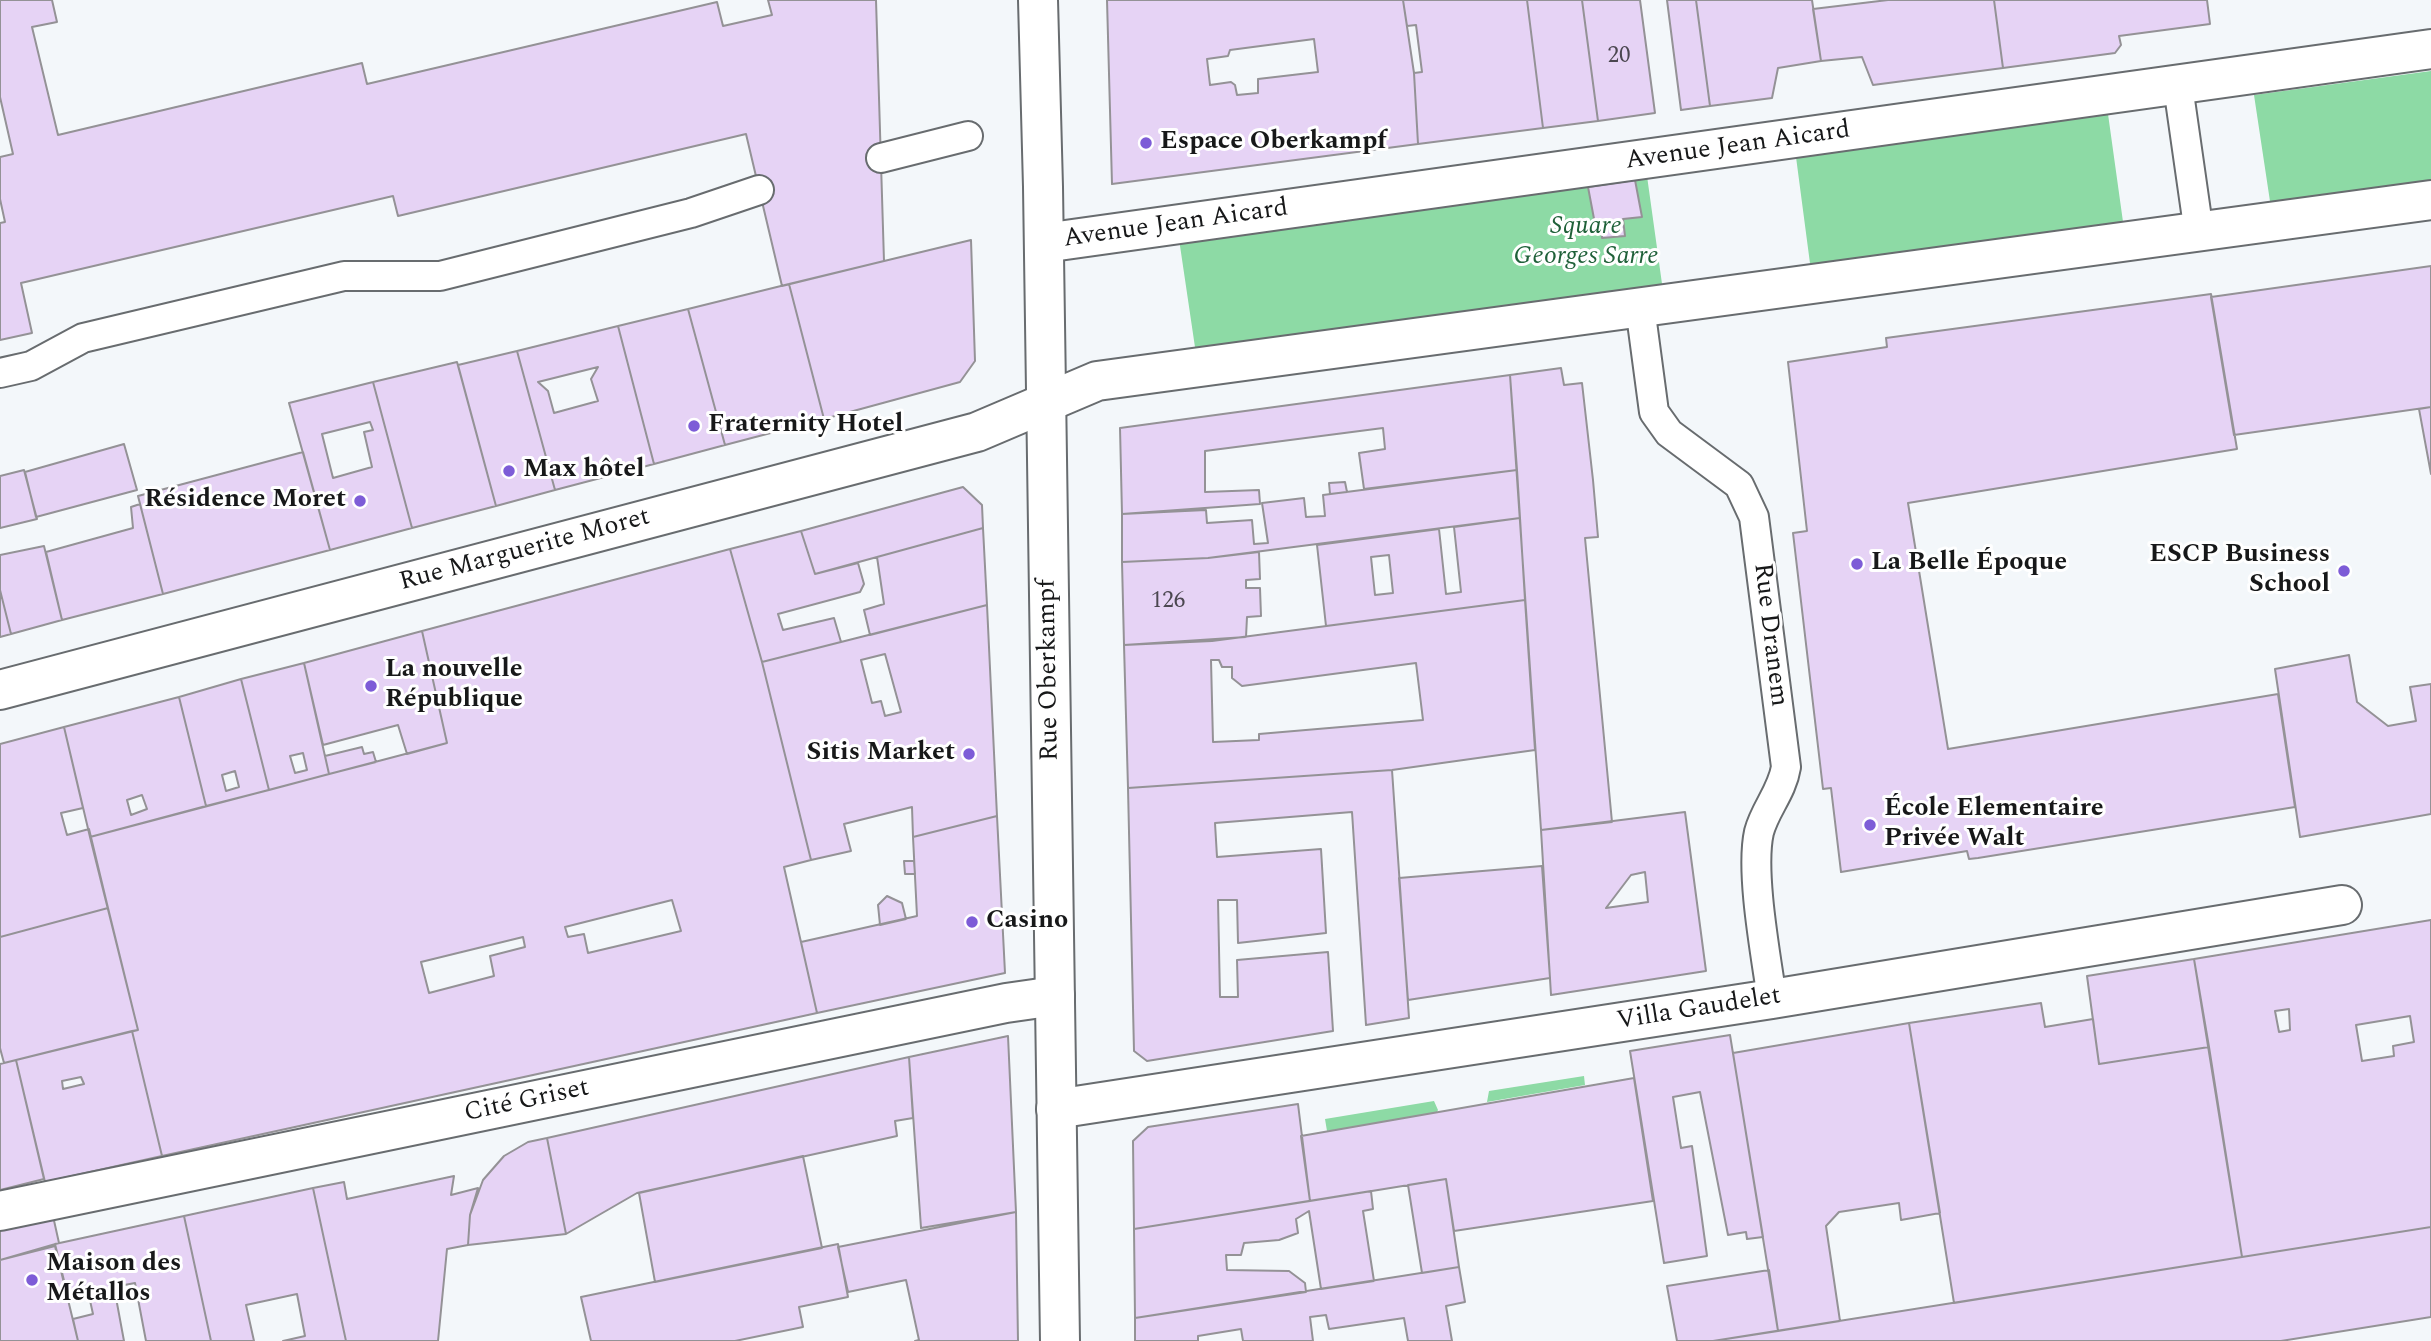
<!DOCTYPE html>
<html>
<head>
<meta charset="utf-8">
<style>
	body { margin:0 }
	canvas { display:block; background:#f3f7fa }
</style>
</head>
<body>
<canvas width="2431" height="1341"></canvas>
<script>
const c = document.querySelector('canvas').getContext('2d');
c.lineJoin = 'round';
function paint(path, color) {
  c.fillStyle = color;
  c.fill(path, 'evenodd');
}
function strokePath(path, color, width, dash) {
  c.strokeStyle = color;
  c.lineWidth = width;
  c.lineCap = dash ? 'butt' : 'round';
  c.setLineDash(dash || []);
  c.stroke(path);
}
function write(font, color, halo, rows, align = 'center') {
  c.font = font + ' Spectral,serif';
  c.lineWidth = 6;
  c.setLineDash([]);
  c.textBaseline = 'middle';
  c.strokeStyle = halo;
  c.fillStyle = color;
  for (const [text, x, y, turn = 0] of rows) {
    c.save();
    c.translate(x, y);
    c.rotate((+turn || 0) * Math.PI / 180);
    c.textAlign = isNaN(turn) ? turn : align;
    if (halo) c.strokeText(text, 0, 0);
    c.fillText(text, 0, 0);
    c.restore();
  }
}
const green = new Path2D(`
	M 2431,71 L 2431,187 L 2271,208 L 2254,95 Z
	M 2108,114 L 2124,229 L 1811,271 L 1796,157 Z
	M 1647,176 L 1663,291 L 1196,354 L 1179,239 Z
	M 1584,1076 L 1585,1085 L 1487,1102 L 1489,1091 Z
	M 1434,1101 L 1438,1110 L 1436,1114 L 1327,1131 L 1325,1119 Z`);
const building = new Path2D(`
	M 0,0 L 52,0 L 57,22 L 32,27 L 58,135 L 362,63 L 367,84 L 717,2 L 723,26 L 772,15 L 768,0 L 876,0 L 884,261 L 782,286 L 746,134 L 398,216 L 393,196 L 21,283 L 32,333 L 0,340 L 0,223 L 5,222 L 0,199 L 0,157 L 13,154 L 0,97 Z
	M 1107,0 L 1403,0 L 1414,73 L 1418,144 L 1112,184 ZM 1314,39 L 1318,72 L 1258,79 L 1258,93 L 1237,95 L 1235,85 L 1231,82 L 1210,85 L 1207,59 L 1228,56 L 1230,50 Z
	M 1403,0 L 1527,0 L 1543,128 L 1418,144 L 1414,73 L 1422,72 L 1416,25 L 1407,26 Z
	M 1527,0 L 1582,0 L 1598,121 L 1543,128 Z
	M 1582,0 L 1640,0 L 1655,113 L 1598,121 Z
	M 1667,0 L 1696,0 L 1710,106 L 1681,110 Z
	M 1696,0 L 1812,0 L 1821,61 L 1778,68 L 1772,98 L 1710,106 Z
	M 1888,0 L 1994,0 L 2003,68 L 1873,85 L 1862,57 L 1821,61 L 1813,9 Z
	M 1994,0 L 2207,0 L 2210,24 L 2119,36 L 2121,45 L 2115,53 L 2003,68 Z
	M 1635,180 L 1642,217 L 1623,219 L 1625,236 L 1602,238 L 1601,224 L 1595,224 L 1588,187 Z
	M 971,240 L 975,361 L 960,382 L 824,419 L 789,284 Z
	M 2431,266 L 2431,407 L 2234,435 L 2211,297 Z
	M 789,284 L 824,419 L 725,445 L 688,309 Z
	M 2211,294 L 2237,449 L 1908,503 L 1948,749 L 2278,694 L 2295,807 L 1978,858 L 1969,859 L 1967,851 L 1841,872 L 1831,788 L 1823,789 L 1793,533 L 1807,531 L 1788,362 L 1887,347 L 1886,338 Z
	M 688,309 L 725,445 L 654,464 L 618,326 Z
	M 618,326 L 654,464 L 555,490 L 517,351 ZM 598,367 L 591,379 L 598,401 L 554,413 L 548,391 L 538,382 Z
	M 517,351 L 555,490 L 496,506 L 458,365 Z
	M 457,362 L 496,506 L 412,528 L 373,382 Z
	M 1561,368 L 1564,385 L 1582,383 L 1593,480 L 1598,537 L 1585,538 L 1612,822 L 1541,830 L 1510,375 Z
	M 1510,375 L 1517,470 L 1364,489 L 1359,453 L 1385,449 L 1383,428 L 1205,451 L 1205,492 L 1259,490 L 1260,504 L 1122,514 L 1120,428 Z
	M 373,382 L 412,528 L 330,550 L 289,403 ZM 370,422 L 373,430 L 364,432 L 372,467 L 333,478 L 322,434 Z
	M 2431,407 L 2431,474 L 2419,409 Z
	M 124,444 L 137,490 L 36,517 L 25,472 Z
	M 303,452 L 330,550 L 163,594 L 138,496 Z
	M 24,470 L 37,519 L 0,528 L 0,476 Z
	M 1517,470 L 1520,518 L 1208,558 L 1122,562 L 1122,514 L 1206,510 L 1207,523 L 1252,520 L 1254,544 L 1268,543 L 1262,503 L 1304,498 L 1306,517 L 1325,516 L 1323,495 Z
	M 1345,482 L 1347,492 L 1330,494 L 1329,483 Z
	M 963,487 L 982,505 L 983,528 L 815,574 L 801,531 Z
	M 140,504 L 163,594 L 62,620 L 46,552 L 133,528 L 131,507 Z
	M 1520,518 L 1525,600 L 1326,626 L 1317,545 L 1439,529 L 1446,594 L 1461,592 L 1454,527 ZM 1389,555 L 1393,593 L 1375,595 L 1371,557 Z
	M 983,528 L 987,605 L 870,635 L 864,610 L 884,604 L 877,557 Z
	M 801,531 L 815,574 L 858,563 L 864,584 L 860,592 L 778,614 L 783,630 L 834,618 L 841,642 L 762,662 L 730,549 Z
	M 44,546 L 62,620 L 11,634 L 0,590 L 0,555 Z
	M 730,549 L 762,662 L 811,860 L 784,867 L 817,1013 L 162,1156 L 132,1031 L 138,1030 L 90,837 L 447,743 L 422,631 ZM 672,900 L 681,931 L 588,953 L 584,934 L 568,937 L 565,927 ZM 523,937 L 525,947 L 490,956 L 494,976 L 429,993 L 421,962 Z
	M 1259,552 L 1260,579 L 1246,580 L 1246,588 L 1260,588 L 1261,616 L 1247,617 L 1246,637 L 1124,645 L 1122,562 L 1208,558 Z
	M 0,590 L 11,634 L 0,637 Z
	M 1525,600 L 1535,750 L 1392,770 L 1128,788 L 1124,645 L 1212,641 ZM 1211,660 L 1219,660 L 1222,667 L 1232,667 L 1232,678 L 1242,686 L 1416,663 L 1423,720 L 1259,734 L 1259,740 L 1213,742 Z
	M 987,605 L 997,816 L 913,837 L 912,807 L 844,824 L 851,851 L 811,860 L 762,662 ZM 885,654 L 901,712 L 885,716 L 881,701 L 872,703 L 861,660 Z
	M 422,631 L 447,743 L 407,754 L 398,725 L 323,745 L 304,663 Z
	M 2349,655 L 2357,702 L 2388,726 L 2416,721 L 2410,687 L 2431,684 L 2431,814 L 2300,837 L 2275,669 Z
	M 304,663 L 329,774 L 269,790 L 241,679 ZM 303,753 L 307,770 L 295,773 L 290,756 Z
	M 241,679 L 269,790 L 206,806 L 179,697 ZM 235,771 L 239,787 L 226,791 L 222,775 Z
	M 179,697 L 206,806 L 90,837 L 64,727 ZM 142,795 L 147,809 L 131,815 L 127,800 Z
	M 64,727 L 83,808 L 61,813 L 67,835 L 89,829 L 108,908 L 0,937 L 0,744 Z
	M 362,747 L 364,754 L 373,752 L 376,762 L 329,774 L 325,756 Z
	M 1392,770 L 1409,1018 L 1366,1025 L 1352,812 L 1215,823 L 1217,857 L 1321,849 L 1326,933 L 1238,943 L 1237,900 L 1218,900 L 1220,997 L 1238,997 L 1237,960 L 1328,952 L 1333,1031 L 1147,1061 L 1134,1051 L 1128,788 Z
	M 1685,812 L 1706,971 L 1551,995 L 1541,830 ZM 1645,872 L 1648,902 L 1606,908 L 1631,875 Z
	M 997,816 L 1005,973 L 817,1013 L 801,942 L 917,916 L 913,837 Z
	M 904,861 L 914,861 L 915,874 L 905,874 Z
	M 1542,866 L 1550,978 L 1408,1000 L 1399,878 Z
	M 887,896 L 902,903 L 906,919 L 880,925 L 878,905 Z
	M 108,908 L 138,1030 L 4,1063 L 0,1048 L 0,937 Z
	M 2431,920 L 2431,1227 L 2242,1257 L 2194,959 ZM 2289,1009 L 2290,1030 L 2279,1032 L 2275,1011 ZM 2410,1016 L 2414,1042 L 2393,1046 L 2394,1056 L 2362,1061 L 2356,1025 Z
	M 2194,959 L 2209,1047 L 2099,1064 L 2087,976 Z
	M 2041,1003 L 2045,1027 L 2093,1019 L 2099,1064 L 2209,1047 L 2242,1257 L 1954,1303 L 1909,1023 Z
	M 1909,1023 L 1940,1213 L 1901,1220 L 1899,1203 L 1839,1212 L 1826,1226 L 1840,1321 L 1778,1331 L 1733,1053 Z
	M 132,1031 L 162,1156 L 45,1182 L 16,1060 ZM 81,1077 L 84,1084 L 63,1089 L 62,1081 Z
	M 1730,1035 L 1763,1237 L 1747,1239 L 1746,1232 L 1728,1235 L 1700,1092 L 1673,1097 L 1681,1148 L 1692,1146 L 1707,1256 L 1664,1263 L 1630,1051 Z
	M 1008,1036 L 1016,1212 L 921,1228 L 909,1057 Z
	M 909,1057 L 913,1118 L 895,1121 L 897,1136 L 637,1193 L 566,1234 L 547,1138 Z
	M 16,1060 L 44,1179 L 0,1190 L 0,1064 Z
	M 1634,1078 L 1653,1201 L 1454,1231 L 1446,1179 L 1310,1201 L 1301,1136 Z
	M 1298,1104 L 1310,1201 L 1134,1229 L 1133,1141 L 1148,1127 Z
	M 547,1138 L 566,1234 L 468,1245 L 470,1215 L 483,1180 L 504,1156 L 528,1142 Z
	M 803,1156 L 822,1248 L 655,1282 L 639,1193 Z
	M 454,1176 L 451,1195 L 478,1188 L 470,1215 L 468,1245 L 447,1249 L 438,1341 L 346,1341 L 313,1188 L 344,1182 L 347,1199 Z
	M 1446,1179 L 1459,1267 L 1422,1273 L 1408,1185 Z
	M 313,1188 L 346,1341 L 283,1341 L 305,1336 L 297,1294 L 246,1305 L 254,1341 L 211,1341 L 184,1216 Z
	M 1371,1191 L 1373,1209 L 1363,1211 L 1374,1281 L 1321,1289 L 1309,1211 L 1296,1219 L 1298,1233 L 1279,1240 L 1244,1243 L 1241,1255 L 1226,1255 L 1227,1270 L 1289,1271 L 1305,1283 L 1306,1292 L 1135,1318 L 1134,1229 Z
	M 1016,1212 L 1018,1341 L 915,1341 L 919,1340 L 906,1280 L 848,1292 L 838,1247 Z
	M 53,1216 L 59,1243 L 0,1260 L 0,1226 Z
	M 184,1216 L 211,1341 L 146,1341 L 135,1283 L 114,1287 L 124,1341 L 78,1341 L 73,1319 L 93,1314 L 89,1296 L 69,1301 L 55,1244 Z
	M 2431,1227 L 2431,1317 L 2281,1341 L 1713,1341 Z
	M 838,1244 L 848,1297 L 799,1307 L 803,1327 L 735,1341 L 591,1341 L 581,1297 Z
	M 55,1246 L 78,1341 L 0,1341 L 0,1260 Z
	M 1459,1267 L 1465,1302 L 1446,1306 L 1452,1341 L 1408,1341 L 1404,1318 L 1329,1329 L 1326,1315 L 1310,1317 L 1313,1341 L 1243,1341 L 1241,1329 L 1198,1336 L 1198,1341 L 1135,1341 L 1135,1318 Z
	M 1769,1270 L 1778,1331 L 1713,1341 L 1677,1341 L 1667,1286 Z`);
const service = new Path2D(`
	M 2178,86 L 2199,233
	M 881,158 L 968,136
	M 1640,307 L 1654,412 L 1669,433 L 1739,485 L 1754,517 L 1786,767 C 1782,792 1765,809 1759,832 C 1750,872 1766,956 1772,999
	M 0,373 L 31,366 L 83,338 L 344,276 L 440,276 L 691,213 L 759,190`);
const minor = new Path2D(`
	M 1044,243 L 2431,49
	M 0,690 L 977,432 L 1097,381 L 2431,200
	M 1056,1109 L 1772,999 L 2342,905
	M 0,1211 L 1006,1003 L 1055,996`);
const tertiary = new Path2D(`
	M 1038,0 L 1043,187 L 1060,1341`);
const markers = [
	[1146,143,7,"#7d5cd7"],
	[694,426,7,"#7d5cd7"],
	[509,471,7,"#7d5cd7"],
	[360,501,7,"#7d5cd7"],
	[1857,564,7,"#7d5cd7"],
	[2344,571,7,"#7d5cd7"],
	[371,686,7,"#7d5cd7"],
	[969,754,7,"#7d5cd7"],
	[1870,825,7,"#7d5cd7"],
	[972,922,7,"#7d5cd7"],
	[32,1280,7,"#7d5cd7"]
];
const numberNames = [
	["20",1619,57],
	["126",1168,602]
];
const poiNames = [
	["Espace Oberkampf",1160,143],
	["Fraternity Hotel",708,426],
	["Max hôtel",523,471],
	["Résidence Moret",346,501,"right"],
	["ESCP Business",2330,556,"right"],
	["School",2330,586,"right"],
	["La Belle Époque",1871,564],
	["La nouvelle",385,671],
	["République",385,701],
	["Sitis Market",955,754,"right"],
	["École Elementaire",1884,810],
	["Privée Walt",1884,840],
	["Casino",986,922],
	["Maison des",46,1265],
	["Métallos",46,1295]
];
const streetNames = [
	["Avenue Jean Aicard",1738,147,-8],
	["Avenue Jean Aicard",1176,225,-8],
	["Rue Marguerite Moret",525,551,-15],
	["Rue Dranem",1769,635,83],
	["Rue Oberkampf",1050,670,-91],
	["Villa Gaudelet",1699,1010,-9],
	["Cité Griset",527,1102,-12]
];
const parkNames = [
	["Square",1586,228],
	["Georges Sarre",1586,258]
];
paint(green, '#8ddaa5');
paint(building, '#e6d3f5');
strokePath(building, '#949296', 2);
strokePath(service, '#686c6f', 32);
strokePath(minor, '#686c6f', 42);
strokePath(tertiary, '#686c6f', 42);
strokePath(service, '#fff', 28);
strokePath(minor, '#fff', 38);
strokePath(tertiary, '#fff', 38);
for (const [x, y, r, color] of markers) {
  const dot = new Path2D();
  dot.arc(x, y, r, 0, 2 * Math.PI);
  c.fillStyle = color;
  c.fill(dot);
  strokePath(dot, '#fff', 2.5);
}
write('23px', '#4b4750', null, numberNames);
write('bold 26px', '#171819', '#fff', poiNames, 'left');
write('26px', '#171819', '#fff', streetNames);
write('italic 26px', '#1f6139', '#fff', parkNames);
</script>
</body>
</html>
